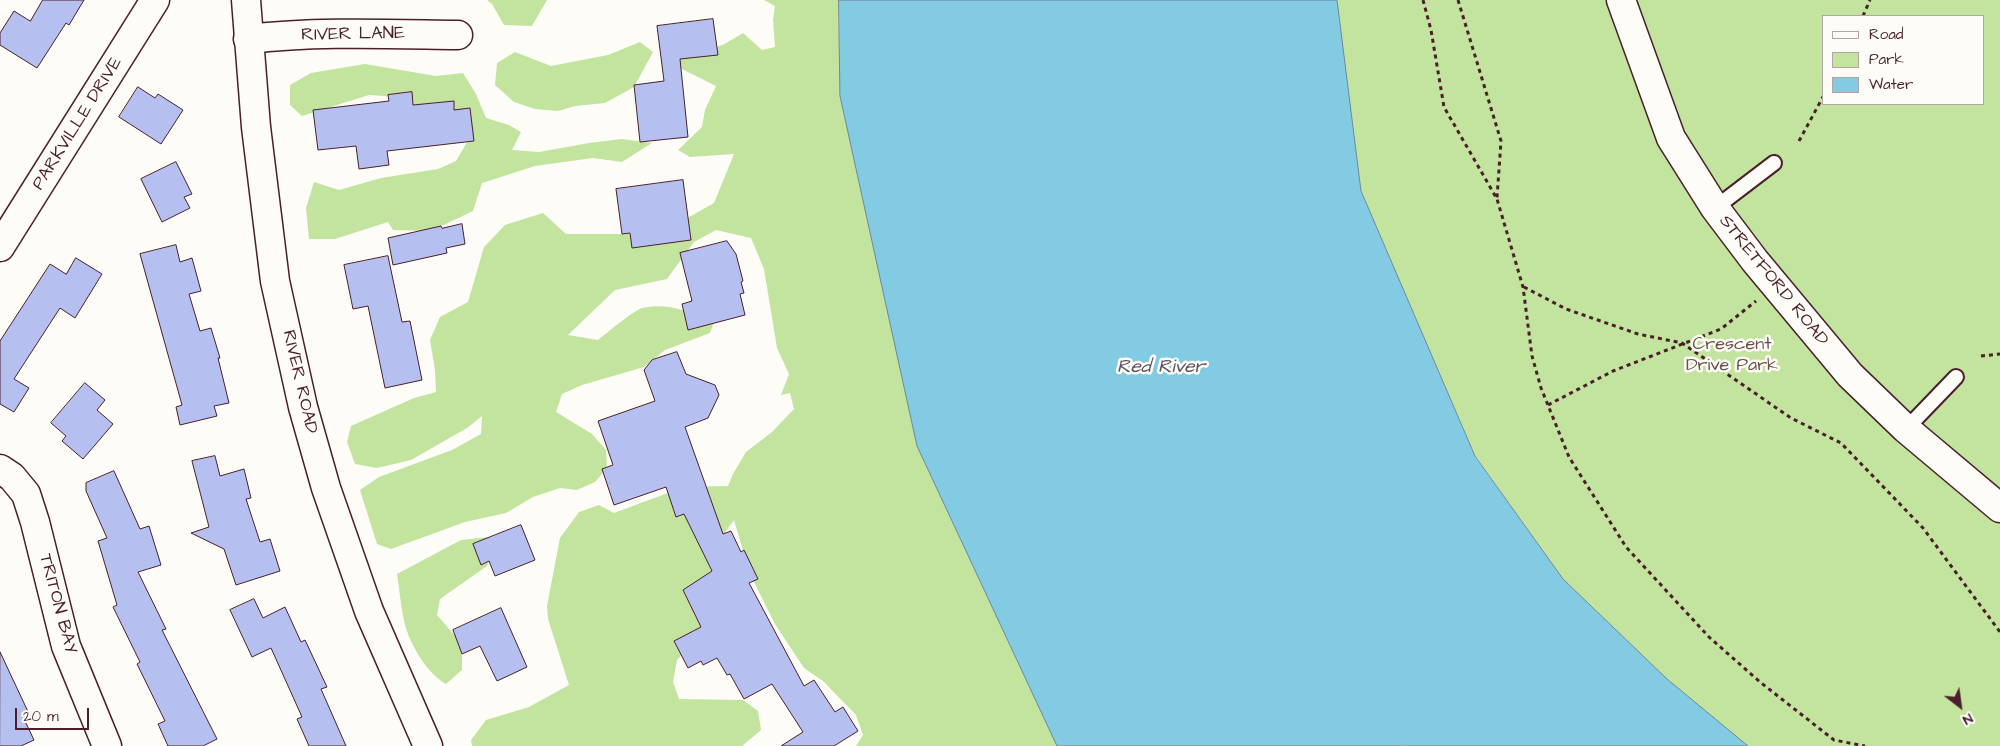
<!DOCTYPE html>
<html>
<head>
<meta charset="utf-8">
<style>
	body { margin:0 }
	#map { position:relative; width:2000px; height:746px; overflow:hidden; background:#fdfcf7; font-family:"Architects Daughter",sans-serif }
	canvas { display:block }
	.legend { position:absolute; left:1822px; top:15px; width:162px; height:90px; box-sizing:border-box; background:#fdfcf7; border:1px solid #b5a4a5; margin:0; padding:6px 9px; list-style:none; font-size:15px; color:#4a1f2b }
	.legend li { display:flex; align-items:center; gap:10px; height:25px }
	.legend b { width:25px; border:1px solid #b5a4a5 }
	.north { position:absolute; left:1935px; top:681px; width:50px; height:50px; -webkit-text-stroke:4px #fdfcf7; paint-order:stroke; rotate:150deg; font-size:14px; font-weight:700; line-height:20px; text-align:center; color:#4a1f2b }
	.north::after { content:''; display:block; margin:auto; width:18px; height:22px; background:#4a1f2b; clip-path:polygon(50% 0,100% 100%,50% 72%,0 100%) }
	.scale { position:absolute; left:15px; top:708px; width:74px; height:22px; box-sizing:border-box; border:2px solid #4a1f2b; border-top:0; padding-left:6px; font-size:15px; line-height:18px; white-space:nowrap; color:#4a1f2b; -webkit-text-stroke:4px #fdfcf7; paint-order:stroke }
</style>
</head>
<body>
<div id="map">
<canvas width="2000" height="746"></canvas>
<ul class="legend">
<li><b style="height:6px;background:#fdfcf7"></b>Road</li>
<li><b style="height:14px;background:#c2e49e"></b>Park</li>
<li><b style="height:14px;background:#83cbe3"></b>Water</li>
</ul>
<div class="north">N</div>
<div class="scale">20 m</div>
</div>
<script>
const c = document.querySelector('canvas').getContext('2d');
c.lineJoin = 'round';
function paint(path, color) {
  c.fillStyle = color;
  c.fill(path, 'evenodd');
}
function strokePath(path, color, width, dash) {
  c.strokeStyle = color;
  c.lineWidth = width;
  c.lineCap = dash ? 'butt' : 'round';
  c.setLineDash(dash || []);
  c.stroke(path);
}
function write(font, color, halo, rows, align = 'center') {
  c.font = font + ' "Architects Daughter",sans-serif';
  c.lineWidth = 5;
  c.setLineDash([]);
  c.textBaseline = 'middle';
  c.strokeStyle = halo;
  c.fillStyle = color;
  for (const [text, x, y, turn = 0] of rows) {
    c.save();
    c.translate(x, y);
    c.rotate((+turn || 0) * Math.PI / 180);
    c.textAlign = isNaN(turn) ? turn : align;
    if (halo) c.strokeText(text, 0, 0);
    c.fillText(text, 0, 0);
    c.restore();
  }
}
const green = new Path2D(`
	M 487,0 L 547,0 L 532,26 L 504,25 L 492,4 Z
	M 764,0 L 839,0 L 840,96 L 917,446 L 1057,746 L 856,746 L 863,735 L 856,715 L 823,681 L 804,668 L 775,624 L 750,574 L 734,520 L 713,549 L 709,625 L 677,660 L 673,682 L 679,699 L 743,700 L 758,711 L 761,730 L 742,746 L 472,746 L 471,740 L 486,720 L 529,707 L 569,685 L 548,619 L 547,606 L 560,538 L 579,512 L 599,505 L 614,513 L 684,487 L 728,486 L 733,474 L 746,452 L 772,432 L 794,409 L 790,393 L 781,395 L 789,374 L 777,348 L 764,269 L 751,238 L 716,230 L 694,242 L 667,279 L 615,290 L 568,335 L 598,340 C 607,333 633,311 642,308 C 666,302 693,312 714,322 L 710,333 L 665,350 L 644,367 L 582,385 L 562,394 L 556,412 L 592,434 L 606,450 L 607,468 L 595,482 L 577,490 L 560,488 L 533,497 L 506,513 L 465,522 L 391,549 L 377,544 L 360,490 L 379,477 L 452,450 L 481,434 L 482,416 L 467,428 L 411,460 L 377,468 L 355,464 L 347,442 L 351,426 L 414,398 L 436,392 L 435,370 L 430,340 L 440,317 L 468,302 L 484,247 L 505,225 L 543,213 L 566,234 L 636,234 L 675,225 L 714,203 L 734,154 L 690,157 L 678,150 L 702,127 L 705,110 L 716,86 L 680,68 L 680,47 L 704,50 L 723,45 L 743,33 L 762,50 L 775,47 L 773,20 L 775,6 Z
	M 1337,0 L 2000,0 L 2000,746 L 1747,746 L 1667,679 L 1563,579 L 1475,455 L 1361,191 ZM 1824,16 L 1984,16 L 1984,104 L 1824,104 Z
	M 640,42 L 653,52 L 634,87 L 605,103 L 575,106 L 558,111 L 535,109 L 514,102 L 495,85 L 497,63 L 515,52 L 551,66 L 608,55 Z
	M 365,64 L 436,76 L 463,73 L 476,94 L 486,118 L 509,125 L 521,132 L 512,150 L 539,152 L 589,143 L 622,139 L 652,143 L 622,162 L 593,158 L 535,166 L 482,183 L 473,211 L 431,231 L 393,230 L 388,222 L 335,239 L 309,239 L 306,208 L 314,182 L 339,190 L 381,178 L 438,169 L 456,161 L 469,139 L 399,97 L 369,95 L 302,116 L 290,105 L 290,85 L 311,73 Z
	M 499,536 L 487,566 L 440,599 L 437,615 L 456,637 L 462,635 L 462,670 L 446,684 C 428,674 412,648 406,628 C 401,611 400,592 397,574 L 461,540 Z`);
const water = new Path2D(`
	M 839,0 L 1337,0 L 1361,191 L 1475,456 L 1563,579 L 1667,679 L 1748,746 L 1057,746 L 917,446 L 840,96 Z`);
const building = new Path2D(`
	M 43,0 L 84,0 L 69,25 L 66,23 L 37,68 L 0,45 L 0,33 L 14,11 L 30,21 Z
	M 713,19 L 718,55 L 680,59 L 688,137 L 640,142 L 634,85 L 664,81 L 657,26 Z
	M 138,87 L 155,98 L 158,94 L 183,110 L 161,144 L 119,117 Z
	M 412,92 L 413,105 L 454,101 L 454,110 L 470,108 L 474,141 L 387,151 L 389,165 L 359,169 L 356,146 L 318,150 L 313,110 L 389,101 L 388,95 Z
	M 176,162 L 192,194 L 184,197 L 190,208 L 162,222 L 141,179 Z
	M 683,180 L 691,240 L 632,248 L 630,233 L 622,234 L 616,189 Z
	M 462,224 L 465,244 L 446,248 L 447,253 L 393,265 L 388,238 L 441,226 L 442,228 Z
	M 727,241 L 736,254 L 743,281 L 741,282 L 744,293 L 740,294 L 745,315 L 688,330 L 682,304 L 692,301 L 680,253 Z
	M 176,245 L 180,262 L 192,258 L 201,291 L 189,294 L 200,331 L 211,328 L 220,358 L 218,358 L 229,403 L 214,406 L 217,416 L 180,425 L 176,407 L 182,405 L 140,254 Z
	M 388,256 L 402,322 L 410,321 L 422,380 L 385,388 L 368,306 L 353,309 L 344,265 Z
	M 76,258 L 102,274 L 75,318 L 60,308 L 14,379 L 29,388 L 14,412 L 0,404 L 0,341 L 50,264 L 66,274 Z
	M 677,352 L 686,374 L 715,385 L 719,395 L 708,418 L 685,427 L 723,534 L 731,531 L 741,552 L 744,550 L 758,579 L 749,583 L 804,686 L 814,680 L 835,712 L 843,707 L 858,731 L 834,746 L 781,746 L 803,732 L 772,684 L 744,699 L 730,674 L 727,675 L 717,658 L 703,665 L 701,661 L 688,668 L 674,641 L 701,627 L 683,590 L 712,571 L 684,514 L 676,517 L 666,487 L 614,505 L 602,469 L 613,465 L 598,421 L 655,401 L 644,370 L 652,360 Z
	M 85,383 L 105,400 L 97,410 L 113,424 L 83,459 L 62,441 L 66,436 L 51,423 Z
	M 215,456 L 220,476 L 244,469 L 251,498 L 246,499 L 260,542 L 270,539 L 280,571 L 236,585 L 224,549 L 191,533 L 209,527 L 192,461 Z
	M 114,471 L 140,529 L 149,526 L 161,565 L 138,572 L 166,629 L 162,630 L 217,739 L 203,746 L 168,746 L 158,724 L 165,721 L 137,664 L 140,662 L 113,607 L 117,605 L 98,541 L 107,538 L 86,491 L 86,483 Z
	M 521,525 L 535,560 L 495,576 L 489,561 L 481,565 L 473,544 Z
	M 254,599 L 263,618 L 285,607 L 301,642 L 305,640 L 327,687 L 321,689 L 346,746 L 309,746 L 297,719 L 302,717 L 271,648 L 252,657 L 230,610 Z
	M 501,608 L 527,667 L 497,681 L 480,646 L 462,654 L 453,630 Z
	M 0,652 L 31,718 L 25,721 L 34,740 L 21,746 L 0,746 Z`);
const path = new Path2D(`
	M 1423,0 L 1431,30 L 1444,107 L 1497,199 L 1523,287 L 1532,356 L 1541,388 L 1569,457 L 1626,547 L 1709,637 L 1760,682 L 1834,740 L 1865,746
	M 1458,0 L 1501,141 L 1497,198
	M 1863,16 L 1870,0
	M 1799,141 L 1824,95
	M 1524,287 L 1566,309 L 1638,334 L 1682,343 L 1791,418 L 1841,443 L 1923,528 L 2000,632
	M 1981,356 L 2000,354
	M 1548,405 L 1613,371 L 1721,329 L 1756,301`);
const lane = new Path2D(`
	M 1715,208 L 1774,163
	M 1906,429 L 1956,377`);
const street = new Path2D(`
	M 1621,0 L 1671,138 L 1715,208 L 1755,261 L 1850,375 L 1906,429 L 2000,508
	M 248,39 C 317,31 388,34 458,35
	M 0,469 L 12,477 L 26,494 L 35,522 L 66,646 L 107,746`);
const secondary = new Path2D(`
	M 246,0 L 256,127 L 275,281 L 303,407 L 326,488 L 369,611 L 428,746
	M 0,247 L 155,0`);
const streetNames = [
	["RIVER LANE",353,35,-1],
	["PARKVILLE DRIVE",78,124,-58],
	["STRETFORD ROAD",1773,281,51],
	["RIVER ROAD",299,382,77],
	["TRITON BAY",57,604,75]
];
const parkNames = [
	["Crescent",1732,345],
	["Drive Park",1732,366]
];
const waterNames = [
	["Red River",1161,368]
];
paint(green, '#c2e49e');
paint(water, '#83cbe3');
strokePath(water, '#6c8699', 1);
paint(building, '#b5c0f0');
strokePath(building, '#4a1f2b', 1);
strokePath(lane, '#4a1f2b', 18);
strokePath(street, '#4a1f2b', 31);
strokePath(secondary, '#4a1f2b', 31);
strokePath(path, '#4a1f2b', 3, [4, 4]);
strokePath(lane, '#fdfcf7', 14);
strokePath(street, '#fdfcf7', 28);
strokePath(secondary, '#fdfcf7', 28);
write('18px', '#4a1f2b', '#fdfcf7', streetNames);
write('18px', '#685048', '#fdfcf7', parkNames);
write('italic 19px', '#5b5362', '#fdfcf7', waterNames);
</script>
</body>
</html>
